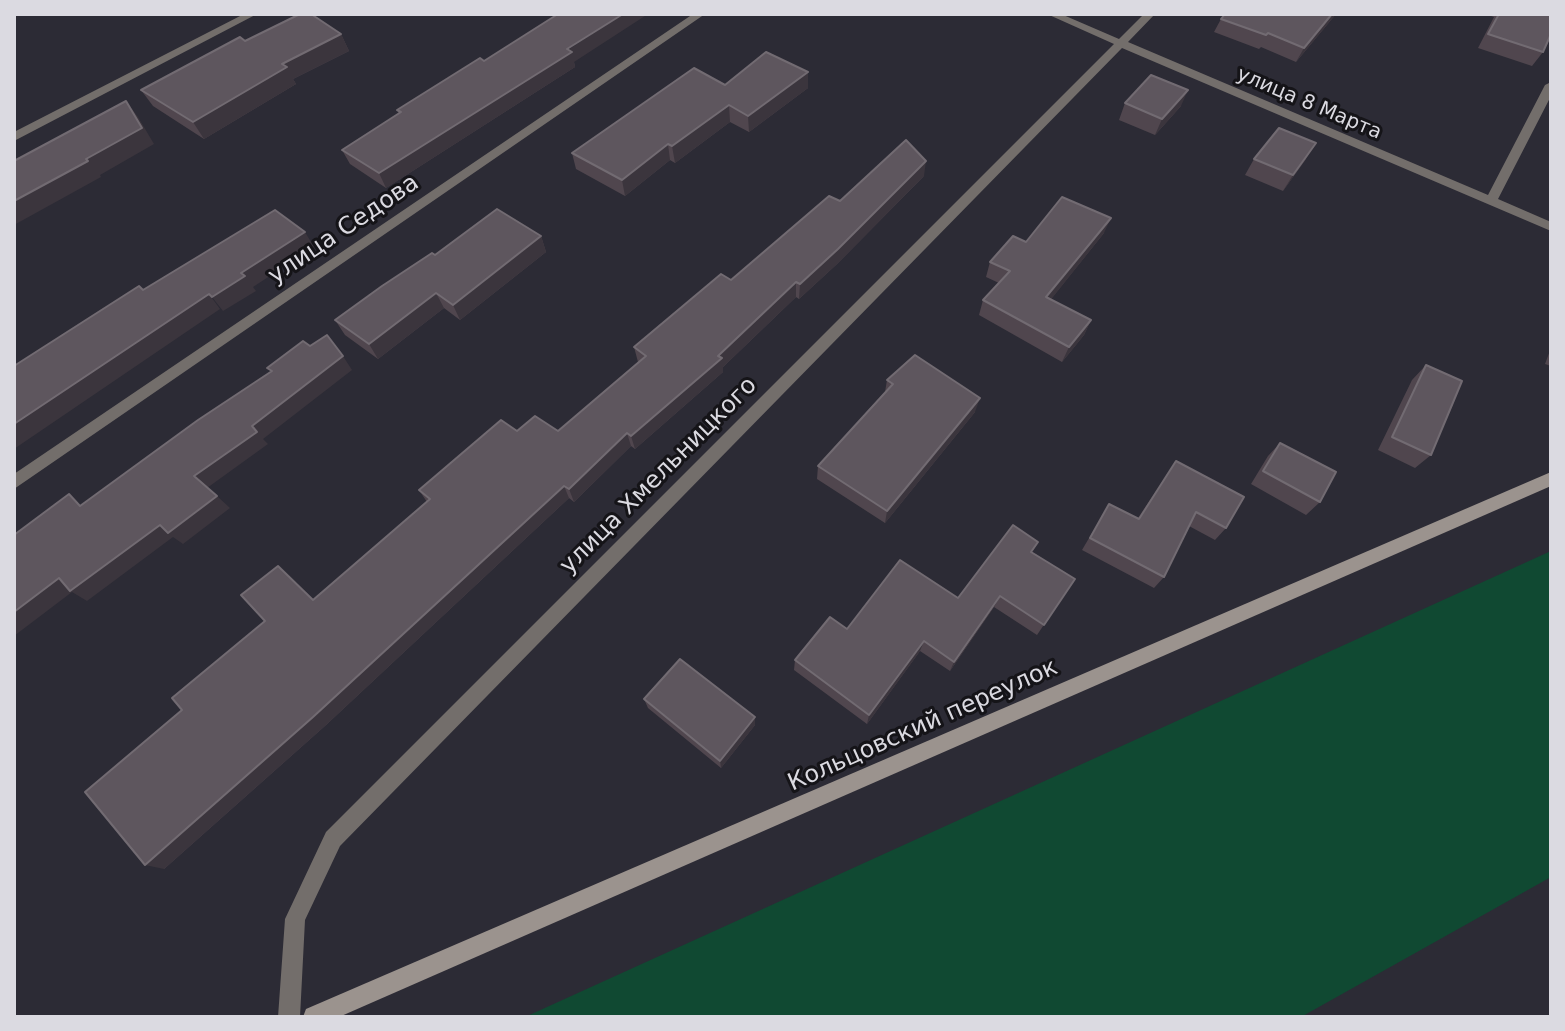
<!DOCTYPE html>
<html>
<head>
<meta charset="utf-8">
<style>
	body { margin:0 }
	#map { position:relative; width:1565px; height:1031px; overflow:hidden; background:#2c2b35; font-family:"DejaVu Sans",sans-serif }
	canvas { display:block }
	.frame { position:absolute; inset:0; border:16px solid #dbdae1; pointer-events:none }
</style>
</head>
<body>
<div id="map">
<canvas width="1565" height="1031"></canvas>
<div class="frame"></div>
</div>
<script>
const c = document.querySelector('canvas').getContext('2d');
c.lineJoin = 'round';
function paint(path, color) {
  c.fillStyle = color;
  c.fill(path, 'evenodd');
}
function strokePath(path, color, width, dash) {
  c.strokeStyle = color;
  c.lineWidth = width;
  c.lineCap = dash ? 'butt' : 'round';
  c.setLineDash(dash || []);
  c.stroke(path);
}
function write(font, color, halo, rows, align = 'center') {
  c.font = font + ' "DejaVu Sans",sans-serif';
  c.lineWidth = 6;
  c.setLineDash([]);
  c.textBaseline = 'middle';
  c.strokeStyle = halo;
  c.fillStyle = color;
  for (const [text, x, y, turn = 0] of rows) {
    c.save();
    c.translate(x, y);
    c.rotate((+turn || 0) * Math.PI / 180);
    c.textAlign = isNaN(turn) ? turn : align;
    if (halo) c.strokeText(text, 0, 0);
    c.fillText(text, 0, 0);
    c.restore();
  }
}
const green = new Path2D(`
	M 1551,551 L 1551,877 L 1301,1017 L 525,1017 Z`);
const street = new Path2D(`
	M 244,14 L 257,14 L 14,141 L 14,132 Z
	M 693,14 L 705,14 L 14,489 L 14,474 Z
	M 1047,14 L 1061,14 L 1119,39 L 1144,14 L 1155,14 L 1128,42 L 1488,195 L 1545,85 L 1551,82 L 1551,96 L 1498,199 L 1551,222 L 1551,231 L 1122,48 L 340,846 L 305,920 L 300,1017 L 278,1017 L 285,919 L 326,832 L 1114,44 Z`);
const secondary = new Path2D(`
	M 1551,472 L 1551,486 L 339,1017 L 303,1017 L 306,1009 Z`);
const wall = new Path2D(`
	M 1336,14 L 1296,62 L 1261,47 L 1259,49 L 1214,32 L 1221,19 Z
	M 1485,14 L 1551,14 L 1551,36 L 1543,52 L 1532,66 L 1478,48 L 1494,17 Z
	M 341,34 L 349,51 L 293,79 L 296,84 L 204,139 L 153,106 L 141,90 L 245,41 Z
	M 484,61 L 574,62 L 575,67 L 386,188 L 350,164 L 342,150 L 399,114 L 397,110 Z
	M 808,72 L 808,88 L 749,132 L 730,122 L 675,163 L 670,160 L 625,196 L 576,169 L 572,153 L 725,85 Z
	M 1125,103 L 1181,106 L 1155,135 L 1119,120 Z
	M 1254,159 L 1306,159 L 1283,191 L 1245,175 Z
	M 924,176 L 837,264 L 799,299 L 796,297 L 723,367 L 723,372 L 635,449 L 631,446 L 574,502 L 569,498 L 326,725 L 164,869 L 182,710 L 265,621 L 278,566 L 314,600 L 427,502 L 419,490 L 517,431 L 558,431 L 638,362 L 634,347 L 731,280 L 840,201 Z
	M 1104,233 L 1051,299 L 1091,320 L 1084,335 L 1062,362 L 979,315 L 983,300 L 999,283 L 986,277 L 990,262 L 1026,242 Z
	M 541,236 L 546,252 L 460,320 L 444,308 L 378,359 L 345,335 L 335,320 L 435,255 Z
	M 1551,348 L 1551,366 L 1545,364 Z
	M 1426,365 L 1431,455 L 1415,468 L 1378,450 L 1412,380 Z
	M 887,380 L 975,412 L 885,523 L 817,479 L 818,466 L 885,392 Z
	M 1280,443 L 1320,502 L 1306,515 L 1251,484 L 1268,456 Z
	M 1176,461 L 1226,528 L 1215,540 L 1189,526 L 1164,577 L 1154,588 L 1082,550 L 1109,504 L 1138,518 Z
	M 1038,542 L 1032,552 L 1075,579 L 1037,635 L 994,607 L 950,671 L 920,651 L 867,724 L 794,670 L 795,660 L 847,629 L 958,598 Z
	M 644,699 L 755,725 L 721,768 L 648,708 Z`);
const shadedWall = new Path2D(`
	M 623,14 L 648,14 L 574,62 L 575,67 L 386,188 L 379,173 Z
	M 1332,14 L 1336,14 L 1296,62 L 1304,48 Z
	M 341,34 L 349,51 L 293,79 L 296,84 L 204,139 L 193,122 L 282,64 Z
	M 808,72 L 808,88 L 749,132 L 748,116 Z
	M 1188,90 L 1181,106 L 1155,135 L 1162,119 Z
	M 126,101 L 138,117 L 154,144 L 100,175 L 101,177 L 14,225 L 14,201 L 86,159 Z
	M 729,105 L 730,122 L 675,163 L 672,146 Z
	M 1316,143 L 1306,159 L 1283,191 L 1293,175 Z
	M 668,144 L 670,160 L 625,196 L 622,180 Z
	M 926,161 L 924,176 L 837,264 L 799,299 L 800,284 Z
	M 1111,218 L 1104,233 L 1041,312 L 1046,297 Z
	M 305,232 L 314,247 L 253,287 L 256,291 L 223,311 L 212,297 L 241,273 Z
	M 541,236 L 546,252 L 460,320 L 453,305 Z
	M 796,282 L 796,297 L 723,367 L 723,372 L 635,449 L 631,436 Z
	M 436,293 L 444,308 L 378,359 L 369,344 Z
	M 209,294 L 220,309 L 14,449 L 14,424 Z
	M 1091,320 L 1084,335 L 1062,362 L 1069,347 Z
	M 343,356 L 352,370 L 263,439 L 268,444 L 207,488 L 194,476 L 252,426 Z
	M 980,398 L 975,412 L 885,523 L 887,511 Z
	M 627,433 L 631,446 L 574,502 L 569,489 Z
	M 564,486 L 569,498 L 326,725 L 164,869 L 145,865 Z
	M 217,496 L 230,508 L 183,544 L 173,537 L 87,601 L 72,592 L 14,636 L 14,612 L 59,578 Z
	M 1000,596 L 994,607 L 950,671 L 954,662 Z
	M 924,641 L 920,651 L 867,724 L 869,715 Z
	M 755,717 L 755,725 L 721,768 L 720,761 Z`);
const building = new Path2D(`
	M 300,14 L 311,14 L 341,34 L 282,64 L 287,67 L 193,122 L 141,90 L 240,37 L 245,41 Z
	M 558,14 L 623,14 L 567,49 L 572,52 L 379,173 L 342,150 L 401,112 L 397,110 L 480,58 L 484,61 Z
	M 1225,14 L 1332,14 L 1304,48 L 1268,33 L 1266,35 L 1221,19 Z
	M 1499,14 L 1551,14 L 1551,34 L 1543,52 L 1488,34 Z
	M 766,52 L 808,72 L 748,116 L 729,105 L 672,146 L 668,144 L 622,180 L 572,153 L 694,68 L 725,85 Z
	M 1151,75 L 1188,90 L 1162,119 L 1125,103 Z
	M 126,101 L 142,128 L 86,159 L 88,161 L 14,201 L 14,161 Z
	M 1279,128 L 1316,143 L 1293,175 L 1254,159 Z
	M 906,140 L 926,161 L 838,249 L 800,284 L 796,282 L 718,356 L 722,358 L 631,436 L 627,433 L 569,489 L 564,486 L 313,717 L 145,865 L 85,792 L 182,710 L 172,698 L 265,621 L 241,595 L 278,566 L 313,600 L 430,499 L 419,490 L 501,420 L 517,431 L 535,416 L 558,431 L 646,356 L 634,347 L 721,274 L 731,280 L 829,196 L 840,201 Z
	M 1062,197 L 1111,218 L 1046,297 L 1091,320 L 1069,347 L 983,300 L 1010,271 L 990,262 L 1013,236 L 1026,242 Z
	M 497,209 L 541,236 L 453,305 L 436,293 L 369,344 L 335,320 L 382,286 L 432,253 L 435,255 Z
	M 275,210 L 305,232 L 241,273 L 245,276 L 212,297 L 209,294 L 14,424 L 14,366 L 139,286 L 143,290 Z
	M 327,335 L 343,356 L 252,426 L 257,432 L 194,476 L 217,496 L 168,533 L 160,525 L 70,591 L 59,578 L 14,612 L 14,535 L 69,494 L 80,506 L 198,420 L 272,371 L 267,368 L 303,341 L 310,346 Z
	M 915,355 L 980,398 L 887,511 L 818,466 L 893,384 L 887,380 Z
	M 1426,365 L 1462,381 L 1431,455 L 1392,437 Z
	M 1280,443 L 1336,472 L 1320,502 L 1263,471 Z
	M 1176,461 L 1244,497 L 1226,528 L 1196,512 L 1164,577 L 1090,538 L 1109,504 L 1139,519 Z
	M 1013,525 L 1038,542 L 1031,552 L 1075,579 L 1044,625 L 1000,596 L 954,662 L 924,641 L 869,715 L 795,660 L 830,617 L 847,629 L 900,560 L 958,598 Z
	M 680,659 L 755,717 L 720,761 L 644,699 Z`);
const farStreetnames = [
	["улица 8 Марта",1309,104,23]
];
const streetNames = [
	["улица Седова",344,230,-34],
	["улица Хмельницкого",659,476,-45],
	["Кольцовский переулок",923,726,-24]
];
paint(green, '#104932');
paint(street, '#736e6b');
paint(secondary, '#9b938e');
paint(wall, '#50464e');
paint(shadedWall, '#3b353d');
paint(building, '#5e565e');
strokePath(building, '#726b72', 2);
write('20px', '#dbdae1', '#151418', farStreetnames);
write('24px', '#dbdae1', '#151418', streetNames);
</script>
</body>
</html>
